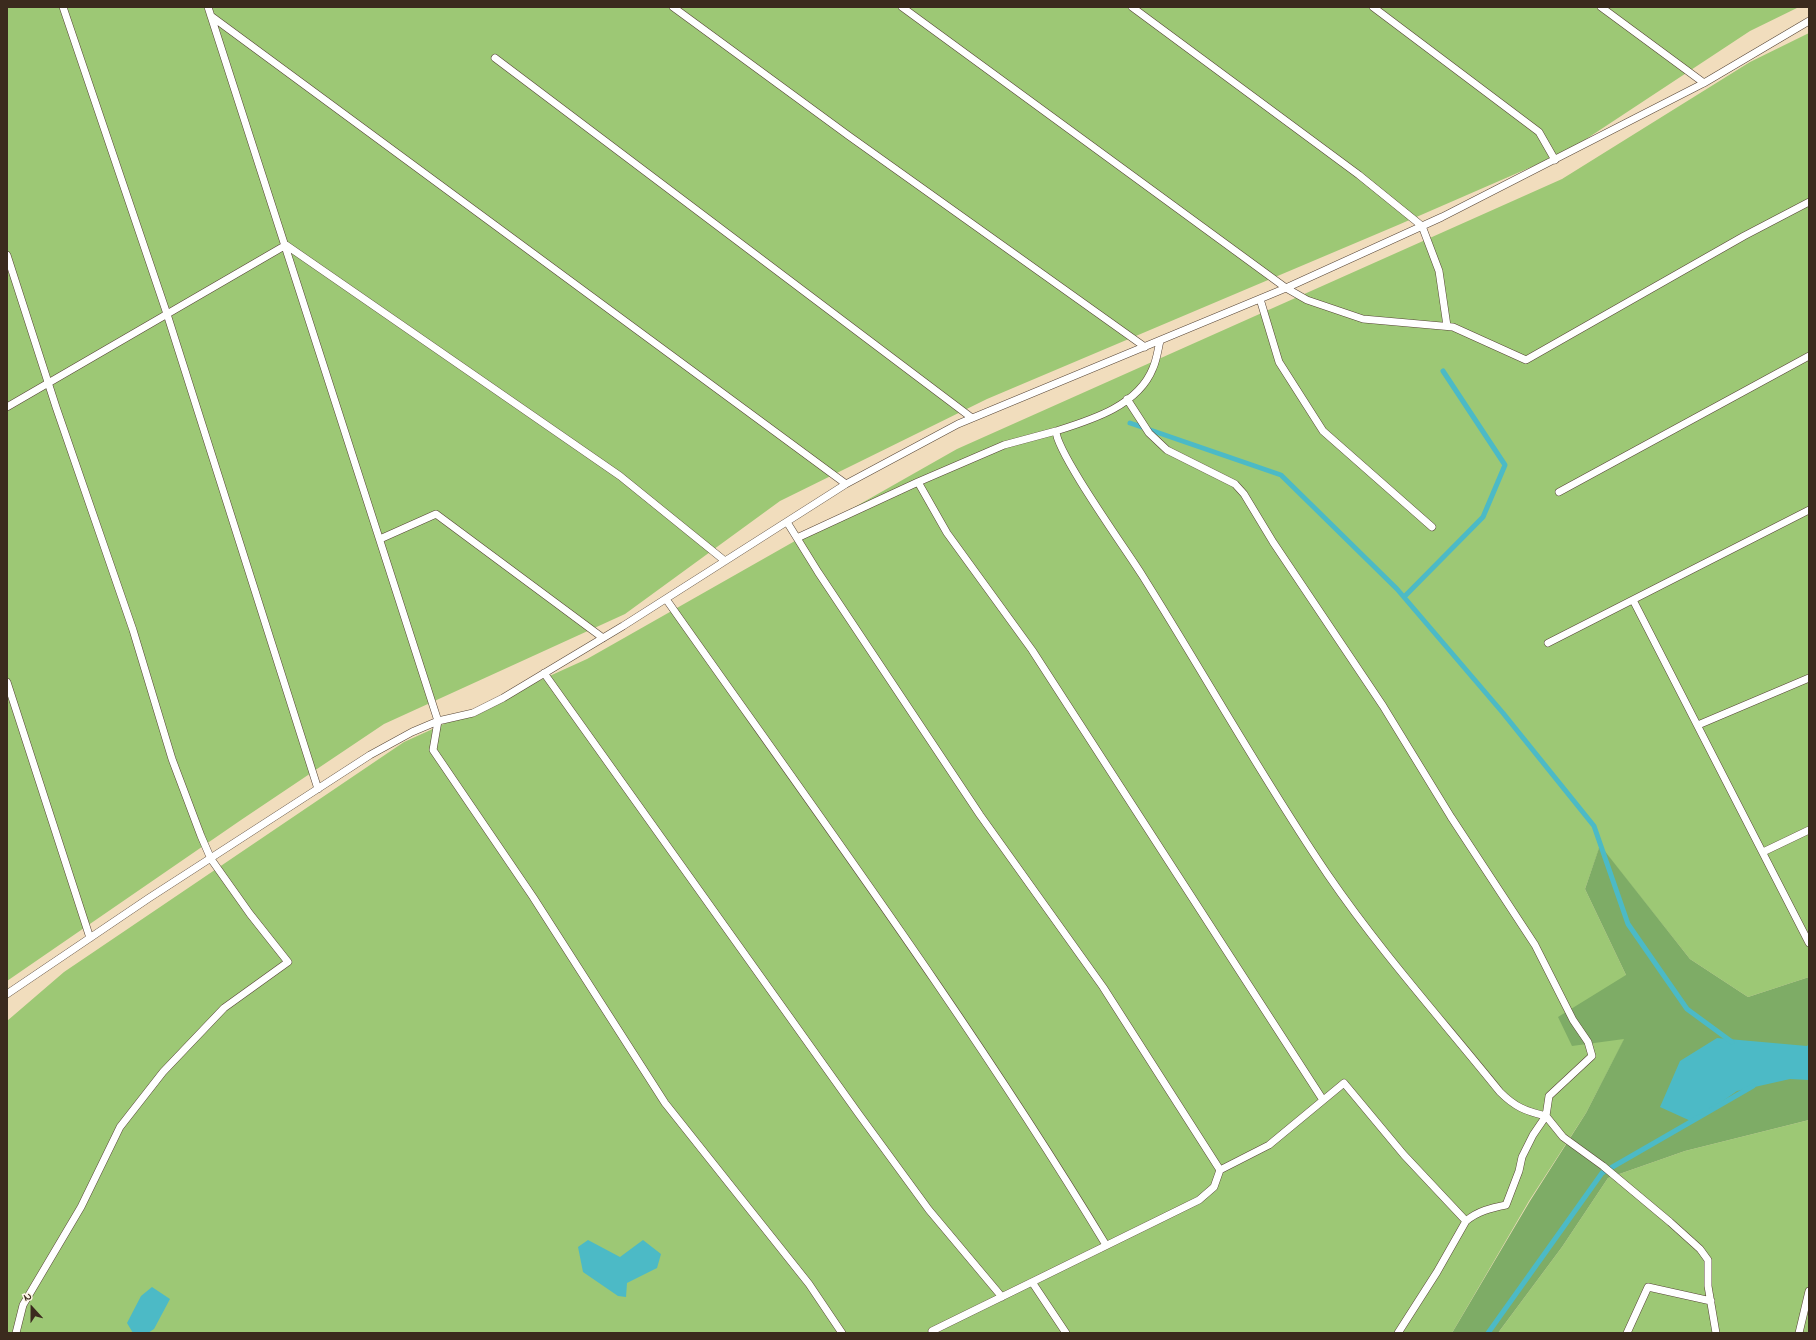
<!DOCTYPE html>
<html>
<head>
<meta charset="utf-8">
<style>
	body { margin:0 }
	#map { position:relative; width:1816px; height:1340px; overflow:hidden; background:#f1ddbd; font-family:"Indie Flower",sans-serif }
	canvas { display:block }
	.frame { position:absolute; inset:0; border:8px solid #3b2a1e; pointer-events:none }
	.north { position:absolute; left:12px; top:1288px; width:40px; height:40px; -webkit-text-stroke:3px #fcf5e5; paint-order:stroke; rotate:339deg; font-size:11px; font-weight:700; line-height:16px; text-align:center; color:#3b2a1e }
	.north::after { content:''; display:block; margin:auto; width:14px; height:18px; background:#3b2a1e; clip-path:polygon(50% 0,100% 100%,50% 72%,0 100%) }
</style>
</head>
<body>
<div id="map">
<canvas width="1816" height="1340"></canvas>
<div class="frame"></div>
<div class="north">N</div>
</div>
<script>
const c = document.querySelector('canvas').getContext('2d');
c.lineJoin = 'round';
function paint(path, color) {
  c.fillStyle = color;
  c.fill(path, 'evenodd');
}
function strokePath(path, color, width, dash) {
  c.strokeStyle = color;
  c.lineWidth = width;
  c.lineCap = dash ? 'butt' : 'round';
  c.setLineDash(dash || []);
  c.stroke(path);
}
const green = new Path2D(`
	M 7,7 L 1799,7 L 1750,31 L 1568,151 L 1398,225 L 987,399 L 780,501 L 625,614 L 384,724 L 241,820 L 7,981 Z
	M 1809,33 L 1809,977 L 1748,997 L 1690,959 L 1600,846 L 1585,889 L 1626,975 L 1625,1038 L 1586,1113 L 1529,1201 L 1452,1333 L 7,1333 L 7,1021 L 64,972 L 404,742 L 587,659 L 957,449 L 1562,179 L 1750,62 Z
	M 1809,1120 L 1809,1333 L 1498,1333 L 1562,1247 L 1608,1178 L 1685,1151 Z`);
const forest = new Path2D(`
	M 1600,845 L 1690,959 L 1748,997 L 1809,977 L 1809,1120 L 1685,1151 L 1608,1178 L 1562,1247 L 1498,1333 L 1452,1333 L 1530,1201 L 1586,1113 L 1624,1039 L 1572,1046 L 1558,1017 L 1626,975 L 1585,889 Z`);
const water = new Path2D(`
	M 1717,1038 L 1807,1046 L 1809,1044 L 1809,1080 L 1790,1079 L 1737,1091 L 1693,1122 L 1660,1107 L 1680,1061 Z
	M 588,1240 L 620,1257 L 643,1240 L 661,1254 L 657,1268 L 627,1283 L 626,1297 L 618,1296 L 583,1272 L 578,1247 Z
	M 152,1287 L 170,1299 L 154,1329 L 148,1333 L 133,1333 L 127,1323 L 141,1296 Z`);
const stream = new Path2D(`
	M 1130,423 L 1281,475 L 1397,589 L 1503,713 L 1594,826 L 1628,924 L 1687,1009 L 1732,1042
	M 1404,597 L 1483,517 L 1505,465 L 1443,371
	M 1488,1333 L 1602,1173 L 1753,1086`);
const service = new Path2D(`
	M 63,7 L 167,314 L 318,789
	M 208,7 L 438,721 L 433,750 L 533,897 L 665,1103 L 809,1284 L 842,1333
	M 673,7 L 849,136 L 1145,347
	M 902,7 L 1286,288 L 1307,300 L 1363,319 L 1453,327 L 1526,360 L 1744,236 L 1809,202
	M 1132,7 L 1359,175 L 1422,226 L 1439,271 L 1447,326
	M 1373,7 L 1539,132 L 1555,160
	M 1601,7 L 1704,83
	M 211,16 L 846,484
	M 495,58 L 972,418
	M 7,255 L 56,407 L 133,630 L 172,759 L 201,836 L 211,859 L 250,914 L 288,962 L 224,1008 L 163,1072 L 120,1127 L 81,1207 L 23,1305 L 16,1333
	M 1260,299 L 1279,362 L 1323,431 L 1432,527
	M 1160,341 C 1158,349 1157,359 1153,368 C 1138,406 1091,420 1056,431 C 1056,452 1127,551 1142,575 C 1205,675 1262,778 1328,875 C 1380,951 1442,1020 1500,1092 C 1515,1107 1525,1111 1546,1116 L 1533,1135 L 1522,1157 L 1519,1171 L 1506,1205 C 1491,1208 1478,1211 1466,1221 L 1437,1272 L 1398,1333
	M 1127,399 L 1149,433 L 1167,450 L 1235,484 L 1244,494 L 1273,542 L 1383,706 L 1451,817 L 1535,945 L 1573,1020 L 1588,1042 L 1592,1056 L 1549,1096 L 1546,1116 L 1563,1137 L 1603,1166 L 1670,1222 L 1700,1249 L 1708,1260 L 1708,1286 L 1716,1333
	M 7,407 L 286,245 L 620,476 L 725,561
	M 1056,431 L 1004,445 L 918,482 L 947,533 L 1032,650 L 1323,1100
	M 1559,492 L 1809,356
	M 787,522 L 818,572 L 980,815 L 1103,987 L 1220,1170 L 1214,1187 L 1199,1200 L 1032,1282 L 1066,1333
	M 797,538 L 918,482
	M 380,539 L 436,514 L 603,638
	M 666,599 C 816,812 971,1022 1106,1245
	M 1633,600 L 1809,943
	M 1548,643 L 1809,510
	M 544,673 L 858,1113 L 929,1210 L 1002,1297
	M 7,682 L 90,938
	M 1698,725 L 1809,678
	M 1763,852 L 1809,830
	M 7,994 L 149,898 L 370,755 L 412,732 L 438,721 L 473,713 L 503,698 L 623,626 L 846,484 L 958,424 L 1286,288 L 1442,217 L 1704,83 L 1809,21
	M 1220,1170 L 1269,1145 L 1344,1083 L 1404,1155 L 1466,1221
	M 934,1333 L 932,1331 L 1032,1282
	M 1627,1333 L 1648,1287 L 1711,1301
	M 1799,1333 L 1809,1291`);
paint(green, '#9dc875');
paint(forest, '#7eac66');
paint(water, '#4cbac6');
strokePath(stream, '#4cbac6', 5);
strokePath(service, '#564536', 8);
strokePath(service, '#fff', 7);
</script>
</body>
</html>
